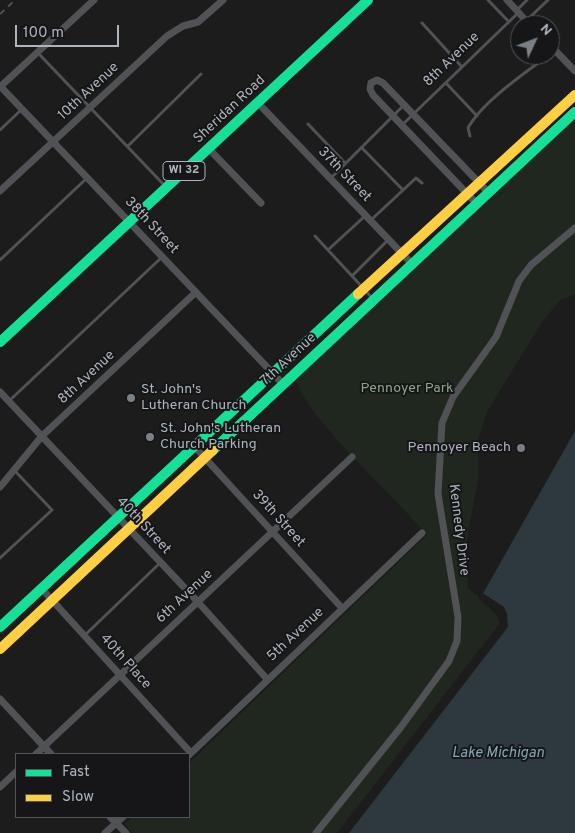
<!DOCTYPE html>
<html>
<head>
<meta charset="utf-8">
<style>
	body { margin:0 }
	#map { position:relative; width:575px; height:833px; overflow:hidden; background:#1c1c1c; font-family:Overpass,sans-serif }
	canvas { display:block }
	.legend { position:absolute; left:15px; top:753px; width:175px; height:65px; box-sizing:border-box; background:#161618; border:1px solid #52555a; margin:0; padding:6px 9px; list-style:none; font-size:15px; color:#adb4bd }
	.legend li { display:flex; align-items:center; gap:10px; height:25px }
	.legend b { width:25px; border:1px solid #52555a }
	.north { position:absolute; left:510px; top:15px; width:50px; height:50px; box-sizing:border-box; background:#161618; border:1px solid #52555a; border-radius:50%; rotate:47deg; font-size:14px; font-weight:700; line-height:20px; text-align:center; color:#adb4bd }
	.north::after { content:''; display:block; margin:auto; width:18px; height:22px; background:#7a7f85; clip-path:polygon(50% 0,100% 100%,50% 72%,0 100%) }
	.scale { position:absolute; left:15px; top:25px; width:104px; height:22px; box-sizing:border-box; border:2px solid #adb4bd; border-top:0; padding-left:6px; font-size:15px; line-height:18px; white-space:nowrap; color:#adb4bd; -webkit-text-stroke:4px #161618; paint-order:stroke }
</style>
</head>
<body>
<div id="map">
<canvas width="575" height="833"></canvas>
<ul class="legend">
<li><b style="height:6px;background:#16e098"></b>Fast</li>
<li><b style="height:6px;background:#ffcf43"></b>Slow</li>
</ul>
<div class="north">N</div>
<div class="scale">100 m</div>
</div>
<script>
const c = document.querySelector('canvas').getContext('2d');
c.lineJoin = 'round';
function paint(path, color) {
  c.fillStyle = color;
  c.fill(path, 'evenodd');
}
function strokePath(path, color, width, dash) {
  c.strokeStyle = color;
  c.lineWidth = width;
  c.lineCap = dash ? 'butt' : 'round';
  c.setLineDash(dash || []);
  c.stroke(path);
}
function write(font, color, halo, rows, align = 'center') {
  c.font = font + ' Overpass,sans-serif';
  c.lineWidth = 4;
  c.setLineDash([]);
  c.textBaseline = 'middle';
  c.strokeStyle = halo;
  c.fillStyle = color;
  for (const [text, x, y, turn = 0] of rows) {
    c.save();
    c.translate(x, y);
    c.rotate((+turn || 0) * Math.PI / 180);
    c.textAlign = isNaN(turn) ? turn : align;
    if (halo) c.strokeText(text, 0, 0);
    c.fillText(text, 0, 0);
    c.restore();
  }
}
const green = new Path2D(`
	M 575,117 L 575,295 L 560,300 L 542,322 L 487,412 L 478,440 L 478,479 L 465,551 L 468,588 L 498,612 L 503,623 L 339,833 L 132,833 L 125,824 L 133,817 L 189,817 L 189,763 L 427,535 C 401,503 300,412 296,378 Z`);
const water = new Path2D(`
	M 575,431 L 575,833 L 339,833 L 502,623 L 498,612 L 481,597 Z`);
const pier = new Path2D(`
	M 481,592 L 504,607 L 507,614 L 508,627 L 349,833 L 337,833 L 500,623 L 496,614 L 479,599 Z`);
const lane = new Path2D(`
	M 488,0 L 509,22
	M 517,10 L 527,0
	M 527,20 L 548,0
	M 422,23 L 462,67
	M 38,53 L 165,186
	M 446,83 L 477,116
	M 308,124 L 345,163
	M 402,125 L 518,13
	M 0,130 L 21,110
	M 470,136 L 468,128 C 482,102 525,73 549,55
	M 128,146 L 201,74
	M 362,148 L 403,190
	M 331,178 L 404,105
	M 371,220 L 416,178 L 422,183
	M 315,236 L 352,276 L 388,240
	M 329,249 L 365,216
	M 0,260 L 87,178
	M 352,276 L 373,299
	M 9,401 L 161,258
	M 0,558 L 52,510 L 15,471
	M 85,635 L 160,563`);
const street = new Path2D(`
	M 507,0 L 530,25
	M 550,45 L 575,71
	M 0,86 L 283,384
	M 0,87 L 94,0
	M 258,103 L 412,264
	M 208,148 L 261,203
	M 0,191 L 167,36 L 183,26 L 198,22 L 223,0
	M 476,203 L 373,95 L 370,89 L 371,83 L 377,80 L 383,83 L 488,192
	M 0,392 L 198,602 L 267,679
	M 194,446 L 342,608
	M 0,487 L 42,436 L 196,292
	M 41,588 L 191,753
	M 0,699 L 51,754
	M 36,754 L 352,457
	M 189,755 L 422,533
	M 0,787 L 16,772
	M 110,817 L 126,833
	M 105,833 L 123,817
	M 316,833 L 401,727 L 449,661 L 457,641 L 458,617 L 438,494 L 442,423 L 453,397 L 496,337 L 519,281 L 531,265 L 575,228`);
const fast = new Path2D(`
	M 0,342 L 368,0
	M 213,450 L 575,112
	M 0,627 L 358,294`);
const slow = new Path2D(`
	M 358,294 L 575,95
	M 0,649 L 213,450`);
const rail = new Path2D(`
	M 0,14 L 15,0`);
const markers = [
	[131,398,5,"#7a7f85"],
	[150,437,5,"#7a7f85"],
	[521,448,5,"#7a7f85"]
];
const shields = [
	[184,171,42]
];
const shieldNames = [
	["WI 32",184,171]
];
const streetNames = [
	["8th Avenue",452,60,-44],
	["10th Avenue",89,92,-43],
	["Sheridan Road",230,110,-43],
	["37th Street",344,175,46],
	["38th Street",151,226,47],
	["7th Avenue",289,360,-43],
	["8th Avenue",87,378,-43],
	["39th Street",278,519,48],
	["40th Street",143,526,47],
	["Kennedy Drive",458,530,83],
	["6th Avenue",185,597,-43],
	["5th Avenue",296,635,-43],
	["40th Place",125,662,48]
];
const parkNames = [
	["Pennoyer Park",407,389]
];
const poiNames = [
	["St. John's",141,390],
	["Lutheran Church",141,406],
	["St. John's Lutheran",160,429],
	["Church Parking",160,445],
	["Pennoyer Beach",511,448,"right"]
];
const waterNames = [
	["Lake Michigan",498,754]
];
paint(green, '#1f271f');
paint(water, '#2e393f');
paint(pier, '#1c1c1c');
strokePath(lane, '#505255', 3);
strokePath(street, '#505255', 7);
strokePath(fast, '#16e098', 10);
strokePath(slow, '#ffcf43', 10);
strokePath(rail, '#505154', 2, [6, 5]);
for (const [x, y, r, color] of markers) {
  const dot = new Path2D();
  dot.arc(x, y, r, 0, 2 * Math.PI);
  c.fillStyle = color;
  c.fill(dot);
  strokePath(dot, '#161618', 2);
}
for (const [x, y, w] of shields) {
  const box = new Path2D();
  box.roundRect(x - w / 2, y - 9.5, w, 19, 4);
  c.fillStyle = '#161618';
  c.fill(box);
  strokePath(box, '#adb4bd', 1);
}
write('bold 12px', '#adb4bd', null, shieldNames);
write('14px', '#adb4bd', '#161618', streetNames);
write('14px', '#87a884', '#161618', parkNames);
write('14px', '#adb4bd', '#161618', poiNames, 'left');
write('italic 15px', '#84a7b8', '#161618', waterNames);
</script>
</body>
</html>
